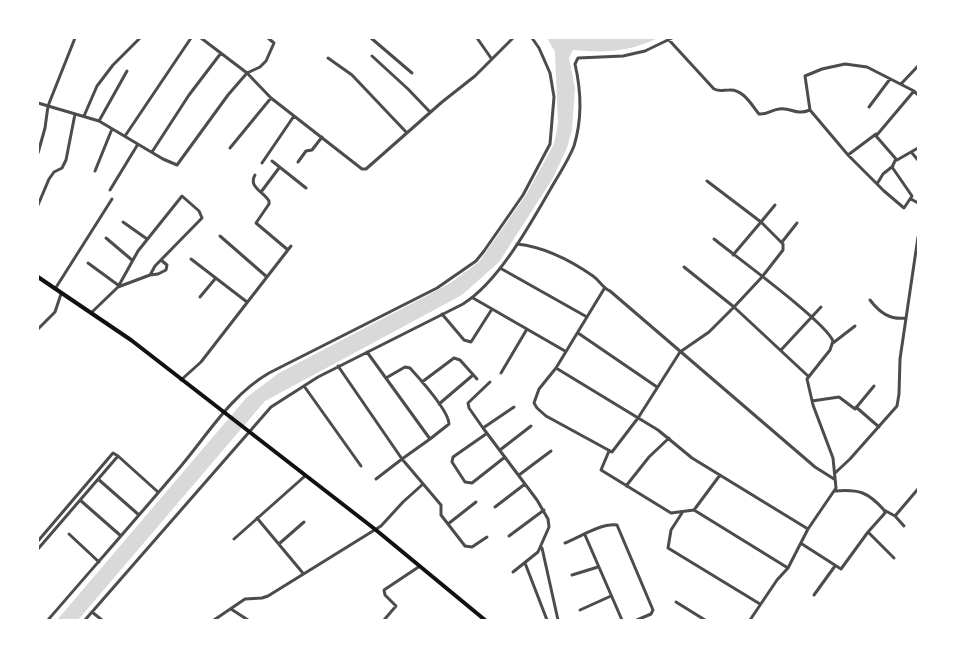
<!DOCTYPE html>
<html>
<head>
<meta charset="utf-8">
<style>
	body { margin:0 }
	#map { position:relative; width:956px; height:658px; overflow:hidden; background:#fff; font-family:"Fira Sans Condensed",sans-serif }
	canvas { display:block }
	.frame { position:absolute; inset:0; border:39px solid #fff; pointer-events:none }
</style>
</head>
<body>
<div id="map">
<canvas width="956" height="658"></canvas>
<div class="frame"></div>
</div>
<script>
const c = document.querySelector('canvas').getContext('2d');
c.lineJoin = 'round';
function paint(path, color) {
  c.fillStyle = color;
  c.fill(path, 'evenodd');
}
function strokePath(path, color, width, dash) {
  c.strokeStyle = color;
  c.lineWidth = width;
  c.lineCap = dash ? 'butt' : 'round';
  c.setLineDash(dash || []);
  c.stroke(path);
}
const water = new Path2D(`
	M 547,38 L 658,38 C 628,52 605,53 573,50 L 569,58 L 575,88 L 572,130 L 567,148 L 553,178 L 499,262 L 462,295 L 265,401 L 78,620 L 57,620 L 247,397 L 279,373 L 449,284 L 479,262 L 526,195 L 554,144 L 558,124 L 555,52 Z`);
const minor = new Path2D(`
	M 201,38 L 247,73 L 271,98 L 362,169 L 366,169 L 442,102 L 475,76 L 513,38
	M 371,38 L 412,73
	M 477,38 L 491,58
	M 669,40 L 714,89 C 720,92 723,90 729,90 C 743,89 751,104 759,114 C 767,115 771,110 779,109 C 792,107 795,116 810,110
	M 372,56 L 408,89 L 430,112
	M 328,58 L 352,75 L 407,133
	M 845,64 L 867,67 L 914,91 L 876,136 L 896,159 L 892,167 L 912,196 L 904,208 L 884,191 L 848,155 L 810,110 L 805,76 L 822,69 Z
	M 901,84 L 918,66
	M 914,91 L 918,95
	M 38,103 L 99,121 L 163,159 L 177,165 L 228,95 L 247,73 L 260,67 L 266,61 L 274,43 L 268,38
	M 869,107 L 890,79
	M 84,116 L 97,86 L 113,65 L 140,38
	M 99,121 L 127,71
	M 125,136 L 191,38
	M 230,148 L 271,98
	M 152,152 L 189,95 L 221,53
	M 38,153 L 45,128 L 48,106 L 75,38
	M 912,153 L 918,160
	M 848,155 L 876,134
	M 897,160 L 918,148
	M 272,161 L 306,188
	M 298,162 L 306,151 L 312,150 L 322,137
	M 262,163 L 294,116
	M 95,171 L 112,129
	M 255,175 C 248,187 263,191 269,201 L 269,204 L 256,223 L 288,250
	M 707,181 L 761,222 L 733,255
	M 877,184 L 883,174 L 893,166
	M 110,190 L 138,144
	M 261,192 L 279,168
	M 911,199 L 918,203
	M 38,205 L 49,179 L 54,172 L 62,168 L 66,160 L 75,114
	M 123,222 L 147,239
	M 220,236 L 267,277
	M 106,238 L 132,260
	M 714,239 C 735,256 826,322 833,341 L 830,350 L 807,379 L 813,405 L 833,458 L 836,488 L 808,529 L 788,568 L 777,580 L 750,620
	M 782,242 L 797,223
	M 517,244 C 545,247 570,260 593,276 C 600,281 603,288 610,291 L 815,467 L 834,479
	M 191,259 L 247,302
	M 88,263 L 118,285
	M 684,267 L 734,307 L 808,376
	M 500,268 L 587,317
	M 150,275 L 158,274 L 166,270 L 167,265 L 161,260
	M 55,289 L 112,199
	M 604,289 L 556,368 L 539,389 L 534,403 L 537,408 L 546,416 L 612,452 L 638,418 L 680,352 L 709,332 L 734,307 L 762,277 L 783,250 L 783,244 L 761,222 L 775,205
	M 200,297 L 215,279
	M 473,298 L 565,351
	M 870,300 C 880,313 890,320 906,318
	M 91,313 L 118,287 L 150,275 L 155,266 L 202,218 L 199,211 L 182,196 L 138,251 L 118,287
	M 442,314 L 464,340 L 471,342 L 492,309
	M 38,329 L 55,312 L 61,294
	M 578,333 L 657,387
	M 833,343 L 855,326
	M 781,350 L 821,307
	M 367,352 L 430,439 L 449,424 C 449,411 420,379 410,368 L 405,367 L 386,378
	M 338,366 L 402,459 L 430,439
	M 556,368 L 658,430 L 692,458 L 808,529
	M 501,373 L 527,329
	M 181,380 L 201,362 L 291,246
	M 422,382 L 454,358 L 460,360 L 477,379
	M 490,382 L 468,403 L 469,408 L 483,428 L 514,407
	M 304,386 L 361,466
	M 812,401 L 839,397 L 855,409 L 874,386
	M 439,404 L 473,375
	M 856,407 L 879,427
	M 483,428 L 537,500 L 548,519 L 549,527 L 538,552 L 513,572
	M 486,434 L 453,457 L 452,462 L 465,482 L 472,483 L 505,457
	M 500,450 L 531,426
	M 609,451 L 601,470 L 671,513 L 694,510 L 720,475
	M 118,456 L 158,492
	M 835,473 L 850,459 L 897,406 L 899,394 L 900,359 L 918,237
	M 519,475 L 551,451
	M 98,479 L 139,515
	M 376,479 L 402,459 L 441,505 L 441,515 L 465,546 L 472,547 L 487,537
	M 626,486 L 649,457 L 669,438
	M 835,491 C 859,489 868,492 884,510 L 885,513 L 868,532
	M 80,500 L 121,536
	M 495,507 L 525,484
	M 694,510 L 788,568
	M 884,510 L 895,516 L 904,526
	M 682,513 L 671,530 L 668,548 L 760,604
	M 895,516 L 918,489
	M 257,518 L 302,572
	M 448,524 L 476,502
	M 69,534 L 99,562
	M 585,535 L 622,620
	M 509,536 L 544,510
	M 234,539 L 305,476
	M 38,541 L 113,453 L 118,456
	M 280,543 L 304,522
	M 565,543 C 580,537 601,523 617,525 L 653,610 L 651,614 L 637,620
	M 802,544 L 841,569 L 868,532 L 894,558
	M 542,548 L 558,620
	M 38,549 L 118,456
	M 525,563 L 547,620
	M 572,575 L 598,567
	M 814,595 L 835,566
	M 676,602 L 705,620
	M 231,609 L 248,620
	M 580,610 L 611,596
	M 92,612 L 102,620
	M 48,620 C 92,569 137,518 181,466 C 208,434 231,395 269,373 L 437,288 L 476,261 L 484,251 L 523,195 L 550,144 L 554,97 L 550,73 L 539,48 L 532,38
	M 85,620 L 271,407 L 318,377 L 463,304 C 500,281 532,221 554,183 C 561,171 569,159 574,146 C 582,120 581,90 575,64 L 578,58 L 623,56 L 645,51 L 672,38
	M 214,620 L 245,599 L 262,598 L 268,596 L 381,526 L 403,502 L 423,484
	M 384,620 L 396,606 L 385,595 L 384,590 L 420,566`);
const secondary = new Path2D(`
	M 38,277 L 131,340 L 376,530 L 485,620`);
paint(water, '#d9d9d9');
strokePath(minor, '#4c4c4c', 3);
strokePath(secondary, '#111', 4);
</script>
</body>
</html>
